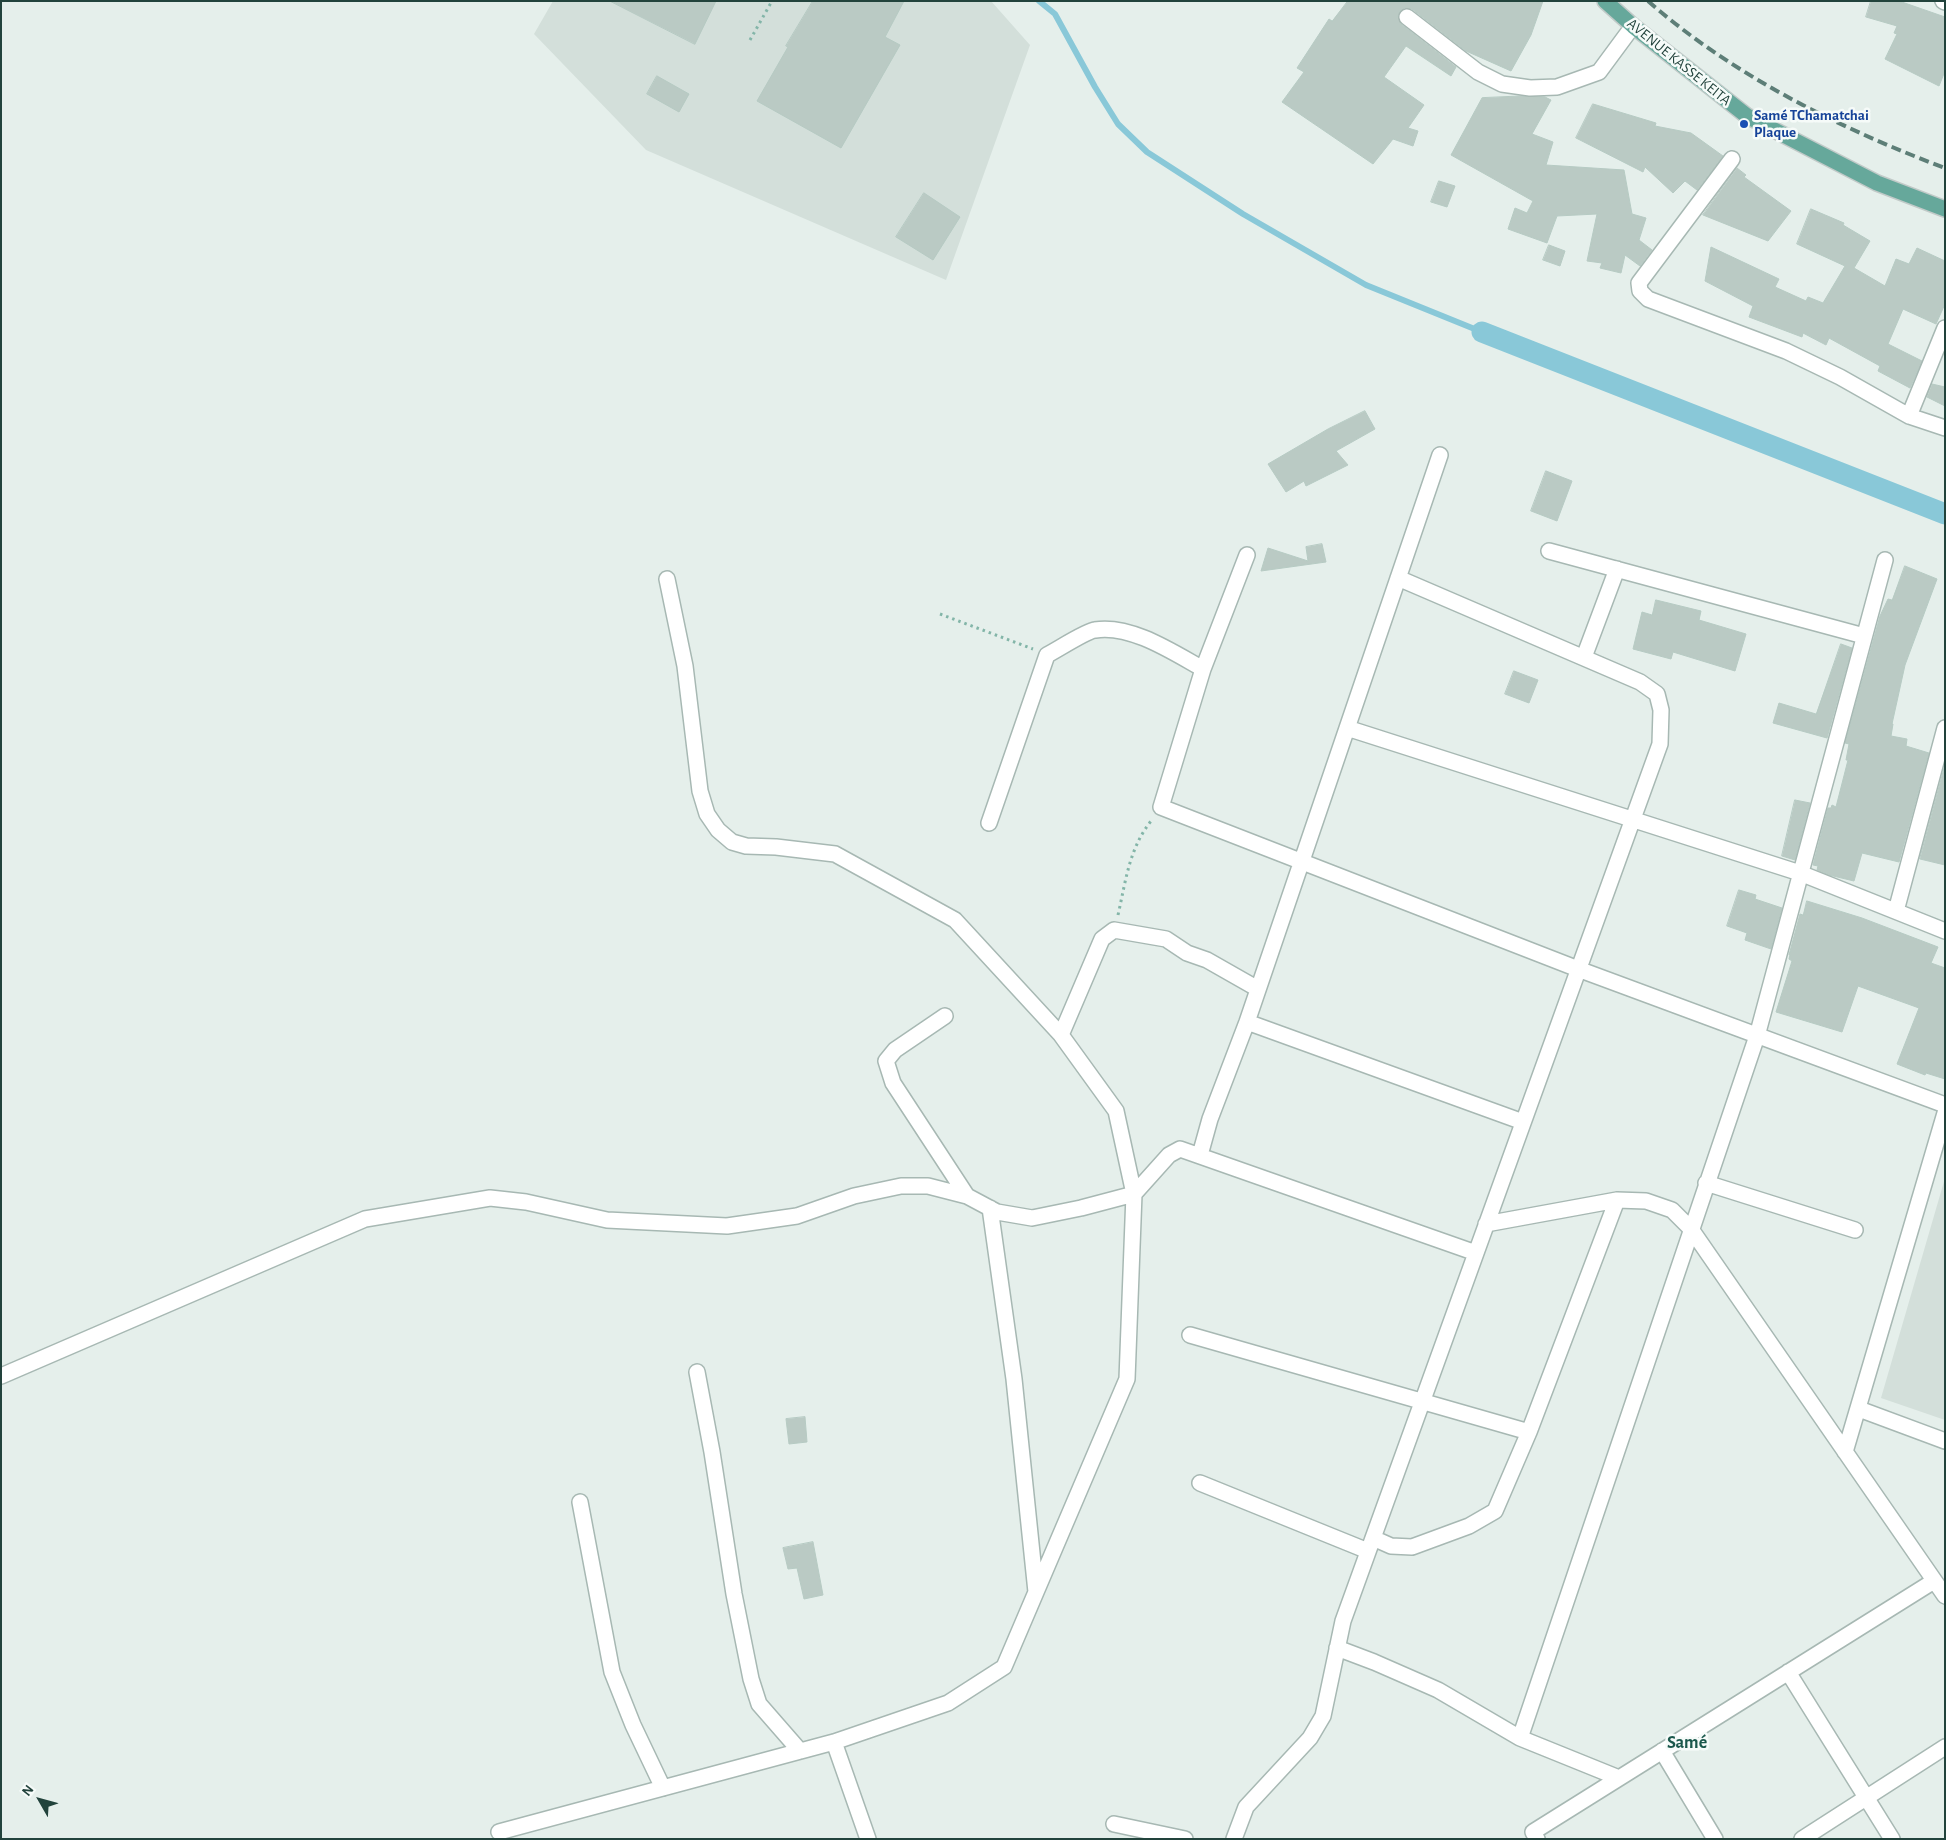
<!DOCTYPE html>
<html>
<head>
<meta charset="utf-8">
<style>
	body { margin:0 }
	#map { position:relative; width:1946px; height:1840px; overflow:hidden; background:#e5efeb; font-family:"Alegreya Sans",sans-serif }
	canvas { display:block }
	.frame { position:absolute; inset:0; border:2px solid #22433c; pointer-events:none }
	.north { position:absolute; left:15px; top:1775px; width:50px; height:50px; -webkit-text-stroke:4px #f6fbf9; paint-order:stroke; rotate:308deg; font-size:14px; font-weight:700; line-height:20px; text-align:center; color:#22433c }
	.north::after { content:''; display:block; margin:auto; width:18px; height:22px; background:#22433c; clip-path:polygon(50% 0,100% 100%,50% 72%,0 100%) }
</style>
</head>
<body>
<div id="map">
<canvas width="1946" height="1840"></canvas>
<div class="frame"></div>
<div class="north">N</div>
</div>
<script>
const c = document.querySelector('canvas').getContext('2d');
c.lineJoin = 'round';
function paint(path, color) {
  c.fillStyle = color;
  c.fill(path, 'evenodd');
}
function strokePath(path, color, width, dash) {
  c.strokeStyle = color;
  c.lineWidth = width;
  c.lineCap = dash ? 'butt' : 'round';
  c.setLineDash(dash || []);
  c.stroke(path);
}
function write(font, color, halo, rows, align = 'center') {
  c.font = font + ' "Alegreya Sans",sans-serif';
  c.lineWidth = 5;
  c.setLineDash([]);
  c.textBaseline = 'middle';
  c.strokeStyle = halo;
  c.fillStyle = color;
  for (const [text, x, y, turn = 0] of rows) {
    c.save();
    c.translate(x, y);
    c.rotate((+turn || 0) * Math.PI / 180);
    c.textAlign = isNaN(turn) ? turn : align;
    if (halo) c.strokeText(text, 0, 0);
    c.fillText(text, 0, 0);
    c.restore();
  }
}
const built = new Path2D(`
	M 553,1 L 991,1 L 1030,45 L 946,280 L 646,150 L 534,34 Z
	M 1945,1178 L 1945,1420 L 1881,1398 Z`);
const stream = new Path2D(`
	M 1039,1 L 1055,14 L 1095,87 L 1118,124 L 1147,152 L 1243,214 L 1366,285 L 1482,332`);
const canal = new Path2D(`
	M 1482,332 L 1945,514`);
const building = new Path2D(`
	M 610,1 L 716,1 L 695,44 Z
	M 813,1 L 904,1 L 885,37 L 900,45 L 841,148 L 757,101 L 788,47 L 786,46 Z
	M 1348,1 L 1543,1 L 1531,35 L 1511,71 L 1466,51 L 1412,9 L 1404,8 L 1400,11 L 1398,16 L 1401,24 L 1456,67 L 1451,76 L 1406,46 L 1384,77 L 1424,105 L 1408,128 L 1418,131 L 1413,146 L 1393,139 L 1373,164 L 1282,102 L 1304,72 L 1297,68 L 1329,19 L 1332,21 Z
	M 1871,1 L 1899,1 L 1945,17 L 1945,71 L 1939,86 L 1885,59 L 1897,34 L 1894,33 L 1897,26 L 1866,17 Z
	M 657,76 L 689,94 L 679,112 L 647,94 Z
	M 1521,96 L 1545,97 L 1551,100 L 1532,134 L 1553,142 L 1546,165 L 1624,170 L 1632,214 L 1646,218 L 1639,240 L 1652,250 L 1640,266 L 1625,255 L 1621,273 L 1600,268 L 1602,263 L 1587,261 L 1597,214 L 1557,216 L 1547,243 L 1508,229 L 1515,208 L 1527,213 L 1533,201 L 1451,155 L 1482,98 Z
	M 1593,104 L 1656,123 L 1655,126 L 1691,133 L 1723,156 L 1697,190 L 1685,181 L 1673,193 L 1645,167 L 1643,172 L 1576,138 Z
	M 1737,168 L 1746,175 L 1744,177 L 1791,211 L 1768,241 L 1703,215 Z
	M 1439,181 L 1455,186 L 1447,207 L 1431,202 Z
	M 924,193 L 960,217 L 933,260 L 896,237 Z
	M 1811,209 L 1844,223 L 1843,225 L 1870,241 L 1854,268 L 1885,286 L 1896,259 L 1909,264 L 1917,248 L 1945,261 L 1945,304 L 1936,324 L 1903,309 L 1888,344 L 1922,361 L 1910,388 L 1878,371 L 1880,366 L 1829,338 L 1826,345 L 1803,333 L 1802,337 L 1749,317 L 1753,306 L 1705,281 L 1711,247 L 1779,279 L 1775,287 L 1806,301 L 1808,297 L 1823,303 L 1845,266 L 1797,244 Z
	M 1549,245 L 1565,251 L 1560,266 L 1543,260 Z
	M 1932,384 L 1945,387 L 1945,406 L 1927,397 Z
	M 1365,411 L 1375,429 L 1336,451 L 1348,465 L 1306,486 L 1304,481 L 1286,492 L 1268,464 L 1328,429 Z
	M 1546,471 L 1572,481 L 1557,521 L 1531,511 Z
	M 1322,544 L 1326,562 L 1261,571 L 1268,548 L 1308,561 L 1306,547 Z
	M 1905,566 L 1937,579 L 1905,665 L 1892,724 L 1893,724 L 1891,736 L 1907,739 L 1906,746 L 1929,753 L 1899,862 L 1862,853 L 1854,881 L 1829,875 L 1817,870 L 1818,866 L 1813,865 L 1828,808 L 1831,808 L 1832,805 L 1836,807 L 1848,760 L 1846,760 L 1849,744 L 1845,743 L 1880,616 L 1888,599 L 1892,600 Z
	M 1656,600 L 1701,611 L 1699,620 L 1746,634 L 1735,671 L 1673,652 L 1671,659 L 1633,649 L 1642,612 L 1652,615 Z
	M 1841,644 L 1852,648 L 1827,738 L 1773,723 L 1779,703 L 1816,714 Z
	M 1514,671 L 1538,680 L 1529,703 L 1505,694 Z
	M 1945,765 L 1945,865 L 1920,859 Z
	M 1795,800 L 1810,803 L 1795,860 L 1782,856 Z
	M 1739,890 L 1756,895 L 1755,899 L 1782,908 L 1771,949 L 1745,940 L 1747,933 L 1727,926 Z
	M 1807,901 L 1862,918 L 1938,947 L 1931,963 L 1945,968 L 1945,1079 L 1926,1073 L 1925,1075 L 1897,1064 L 1919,1008 L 1858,986 L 1842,1032 L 1776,1012 L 1792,961 L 1789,959 L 1790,955 L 1789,955 L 1800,914 L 1803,915 Z
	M 805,1417 L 807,1442 L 789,1444 L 786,1419 Z
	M 813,1542 L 823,1595 L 804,1599 L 797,1568 L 788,1569 L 783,1548 Z`);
const path = new Path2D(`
	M 750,40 L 772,1
	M 940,614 L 1033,649
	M 1118,915 C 1126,880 1129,849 1151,821`);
const minor = new Path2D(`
	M 1943,1 L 1945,2
	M 1407,17 L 1478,72 L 1502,84 L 1530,88 L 1557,87 L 1599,72 L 1633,26
	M 1732,159 L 1639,283 L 1640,291 L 1648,299 L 1786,351 L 1840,377 L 1909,416 L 1945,428
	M 1909,416 L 1945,328
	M 1549,551 L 1864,636
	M 1247,555 L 1203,669 L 1161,807 L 1578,969 L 1945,1105
	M 1584,657 L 1617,569
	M 1347,728 L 1800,873 L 1945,931
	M 989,823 L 1047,655 C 1057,650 1086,631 1095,630 C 1131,624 1174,653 1203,669
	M 1896,911 L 1945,728
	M 945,1016 L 895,1050 L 886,1061 L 893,1083 L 967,1196
	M 1247,1022 L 1523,1122
	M 1061,1035 L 1102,939 L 1114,930 L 1166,939 L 1187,953 L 1207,960 L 1258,989
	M 1200,1155 L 1210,1119 L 1247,1022 L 1440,455
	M 1706,1183 L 1855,1230
	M 990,1208 L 1014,1379 L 1036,1592
	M 1486,1224 L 1617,1200 L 1646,1201 L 1672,1210 L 1691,1229 L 1945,1596
	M 1190,1335 L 1529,1432
	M 697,1372 L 712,1452 L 734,1594 L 751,1679 L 759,1704 L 800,1751
	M 1,1376 L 365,1219 L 490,1198 L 526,1202 L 607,1220 L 727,1226 L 797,1216 L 854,1196 L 901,1186 L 928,1186 L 967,1196 L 997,1212 L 1032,1218 L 1081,1208 L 1134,1194 L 1169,1155 L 1180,1149 L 1476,1253
	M 1859,1409 L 1945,1441
	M 1845,1452 L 1945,1113
	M 1200,1483 L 1368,1551
	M 580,1502 L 612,1672 L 633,1725 L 663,1788
	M 1373,1538 L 1391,1546 L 1412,1547 L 1469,1526 L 1495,1511 L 1529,1432 L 1617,1200
	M 1337,1648 L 1374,1662 L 1438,1690 L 1520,1738 L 1619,1778
	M 1788,1672 L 1892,1839
	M 1520,1738 L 1757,1036 L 1885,560
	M 834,1742 L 868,1839
	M 1662,1751 L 1715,1839
	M 1114,1824 L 1185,1839
	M 499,1832 L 834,1742 L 948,1703 L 1004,1667 L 1127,1379 L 1134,1194 L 1116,1111 L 1061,1035 L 955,920 L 835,854 L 776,847 L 746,846 L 732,842 L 718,830 L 707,814 L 700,791 L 685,666 L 667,579
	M 1234,1839 L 1246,1807 L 1310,1738 L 1323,1716 L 1343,1621 L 1660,744 L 1661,710 L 1657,694 L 1640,682 L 1398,578
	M 1537,1839 L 1533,1832 L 1934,1581
	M 1802,1839 L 1945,1747`);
const major = new Path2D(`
	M 1605,1 L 1633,26 L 1747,116 L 1877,183 L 1945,209`);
const rail = new Path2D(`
	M 1648,1 C 1732,75 1841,129 1945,168`);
const markers = [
	[1744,124,5,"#1a4fb4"]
];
const streetNames = [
	["AVENUE KASSE KEITA",1679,62,39]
];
const transitNames = [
	["Samé TChamatchai",1754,115],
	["Plaque",1754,132]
];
const quarterNames = [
	["Samé",1687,1743]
];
paint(built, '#d3dfda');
strokePath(stream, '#89c8d8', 6);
strokePath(canal, '#89c8d8', 21);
paint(building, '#bacac4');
strokePath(building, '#b6cac3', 1);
strokePath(minor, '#a7b8b3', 18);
strokePath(major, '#c1cac8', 18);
strokePath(path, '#83b5a8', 3, [2.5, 4]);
strokePath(minor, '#fff', 15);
strokePath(major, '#66a89b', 15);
strokePath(rail, '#5d7e77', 4, [10, 5]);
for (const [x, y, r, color] of markers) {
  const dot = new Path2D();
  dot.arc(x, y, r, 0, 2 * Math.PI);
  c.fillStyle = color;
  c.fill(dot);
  strokePath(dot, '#f6fbf9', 2);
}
write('15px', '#22433c', '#f6fbf9', streetNames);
write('bold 15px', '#164399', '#f6fbf9', transitNames, 'left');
write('bold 18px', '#1b584c', '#f6fbf9', quarterNames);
</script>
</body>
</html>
